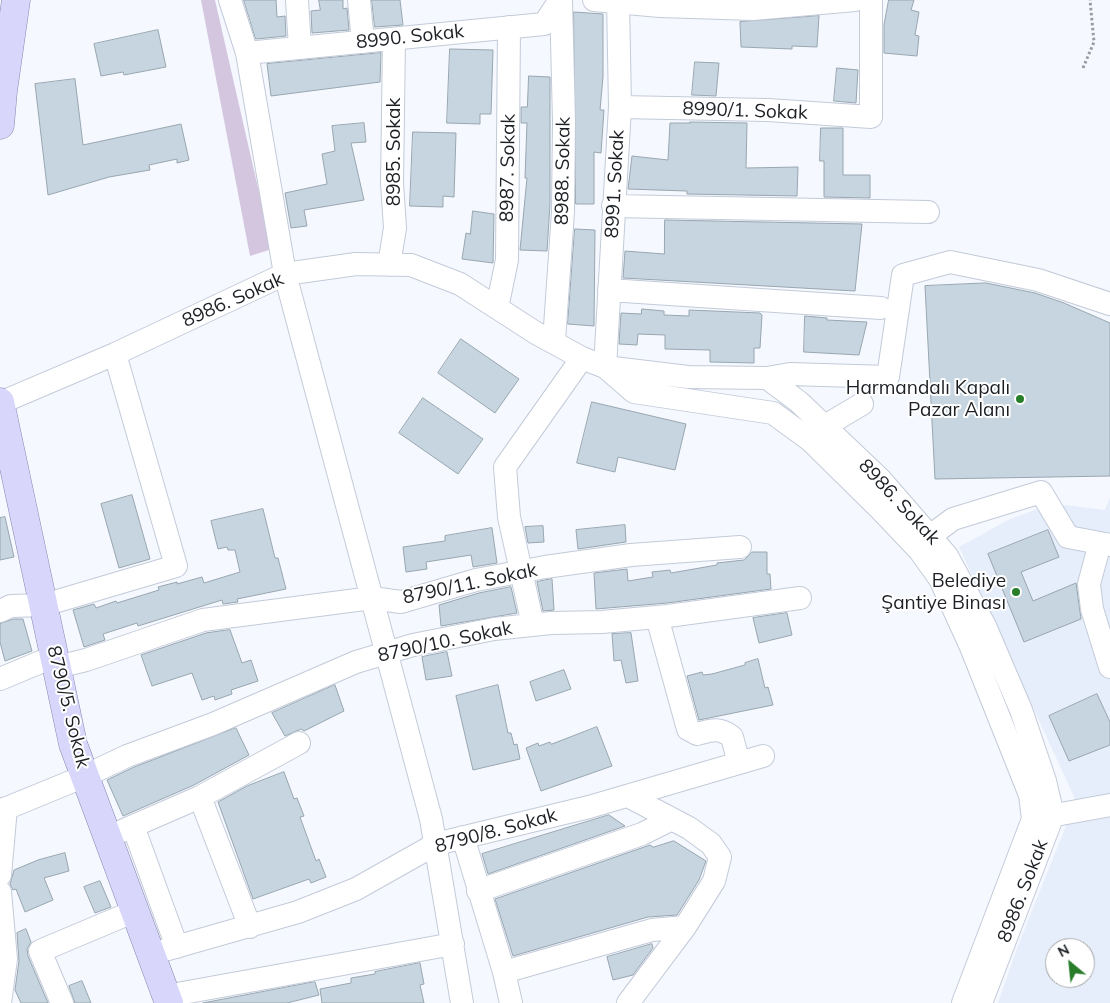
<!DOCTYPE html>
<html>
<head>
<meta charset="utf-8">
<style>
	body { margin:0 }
	#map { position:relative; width:1110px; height:1003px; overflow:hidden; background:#f5f8fe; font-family:Mulish,sans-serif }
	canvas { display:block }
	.north { position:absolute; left:1045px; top:938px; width:50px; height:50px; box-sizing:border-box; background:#fff; border:1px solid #a4a5a7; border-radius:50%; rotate:332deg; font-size:14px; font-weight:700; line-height:20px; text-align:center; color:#1c1f24 }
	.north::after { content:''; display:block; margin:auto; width:18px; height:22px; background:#287d2a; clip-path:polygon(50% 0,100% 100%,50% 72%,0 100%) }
</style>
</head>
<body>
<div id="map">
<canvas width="1110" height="1003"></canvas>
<div class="north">N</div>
</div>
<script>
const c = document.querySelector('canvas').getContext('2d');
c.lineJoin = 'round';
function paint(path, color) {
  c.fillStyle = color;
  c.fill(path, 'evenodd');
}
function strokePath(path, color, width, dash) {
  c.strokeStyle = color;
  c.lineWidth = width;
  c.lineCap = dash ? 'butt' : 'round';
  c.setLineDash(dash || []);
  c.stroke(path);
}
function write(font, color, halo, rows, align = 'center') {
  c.font = font + ' Mulish,sans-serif';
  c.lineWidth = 4;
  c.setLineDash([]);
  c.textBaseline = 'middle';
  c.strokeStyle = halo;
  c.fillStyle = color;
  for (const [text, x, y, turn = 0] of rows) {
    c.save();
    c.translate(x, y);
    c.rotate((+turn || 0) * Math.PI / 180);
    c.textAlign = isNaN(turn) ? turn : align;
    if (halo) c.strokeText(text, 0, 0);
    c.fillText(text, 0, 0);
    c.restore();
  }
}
const built = new Path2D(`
	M 1110,497 L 1110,1003 L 998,1003 L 1017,948 L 1076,801 L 959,547 L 1008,520 L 1035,510 L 1065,505 L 1105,510 ZM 1055,948 L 1085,948 L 1085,978 L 1055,978 Z`);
const green = new Path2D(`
	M 201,0 L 215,0 L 272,249 L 250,256 Z`);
const building = new Path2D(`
	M 244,0 L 276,0 L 277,17 L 285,16 L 286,36 L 256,39 Z
	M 319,0 L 343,0 L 343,9 L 347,8 L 349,30 L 312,33 L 311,11 L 320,10 Z
	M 372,0 L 400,0 L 403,25 L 375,27 Z
	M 889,0 L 914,0 L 911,10 L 919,12 L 915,35 L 919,36 L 917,56 L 884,53 L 884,25 Z
	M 574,12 L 603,14 L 603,77 L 600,110 L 604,110 L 601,153 L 594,152 L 594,204 L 576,204 Z
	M 819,16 L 817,47 L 792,46 L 792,49 L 741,47 L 740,22 Z
	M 158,30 L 166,67 L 124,75 L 123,72 L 101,76 L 94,44 Z
	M 450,49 L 493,50 L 491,114 L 480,114 L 480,124 L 447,123 Z
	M 381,53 L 380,82 L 271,96 L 267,64 Z
	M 695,62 L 719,63 L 716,96 L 692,95 Z
	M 837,68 L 858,70 L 856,103 L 834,101 Z
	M 529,76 L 550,77 L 550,204 L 547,251 L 520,250 L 527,178 L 525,178 L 527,123 L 521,123 L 521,107 L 527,107 Z
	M 75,79 L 83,145 L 181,124 L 189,160 L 177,163 L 177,159 L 149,165 L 150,170 L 109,177 L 48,195 L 35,84 Z
	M 690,122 L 747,123 L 746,168 L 798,167 L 797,196 L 687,194 L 687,191 L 628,189 L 632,156 L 668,160 L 670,123 L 690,123 Z
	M 364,123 L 366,142 L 351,143 L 364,200 L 304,210 L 307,226 L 291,228 L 285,193 L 327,184 L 322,154 L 335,151 L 332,126 Z
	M 821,128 L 843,128 L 843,175 L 870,175 L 870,198 L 824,197 L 824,161 L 820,161 Z
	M 413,132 L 456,133 L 454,197 L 443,196 L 443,207 L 410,206 Z
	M 473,211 L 494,214 L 493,263 L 462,259 L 466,233 L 470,234 Z
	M 665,220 L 862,224 L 855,291 L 623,278 L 625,251 L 664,254 Z
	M 575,229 L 595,230 L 594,326 L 568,324 Z
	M 986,283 L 1035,293 L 1064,303 L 1110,323 L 1110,476 L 935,479 L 925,286 Z
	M 642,309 L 664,311 L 664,315 L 689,316 L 689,310 L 760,313 L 762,315 L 760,348 L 754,348 L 754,363 L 710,362 L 710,350 L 665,349 L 665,335 L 638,334 L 637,345 L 619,344 L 621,313 L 641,314 Z
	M 805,316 L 827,318 L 827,320 L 867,322 L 859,355 L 804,352 Z
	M 461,339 L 519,379 L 495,413 L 438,373 Z
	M 423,398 L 483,439 L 458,474 L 399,433 Z
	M 592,402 L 686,424 L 675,470 L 618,457 L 615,472 L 577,463 Z
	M 132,495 L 150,559 L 119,568 L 101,504 Z
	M 263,509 L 275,558 L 278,558 L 286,589 L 237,599 L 238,602 L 223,604 L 222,600 L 138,626 L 137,623 L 103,634 L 105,640 L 84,647 L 73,610 L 94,604 L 96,608 L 116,601 L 117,603 L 159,590 L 158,587 L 177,582 L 177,584 L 202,577 L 204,583 L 240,572 L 235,550 L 228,550 L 227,547 L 218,549 L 211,521 Z
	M 5,517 L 14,557 L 0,560 L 0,518 Z
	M 625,525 L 626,542 L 578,549 L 576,530 Z
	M 543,526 L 544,542 L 528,543 L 525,527 Z
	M 492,528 L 497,563 L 473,567 L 471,555 L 426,562 L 427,569 L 406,572 L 403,547 L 445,541 L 445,536 Z
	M 1048,530 L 1059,557 L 1021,572 L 1033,601 L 1076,583 L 1081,619 L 1024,642 L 988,554 Z
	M 752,552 L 767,552 L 767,574 L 770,574 L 771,589 L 667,603 L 596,609 L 594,573 L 627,569 L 628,581 L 653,577 L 652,572 L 670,570 L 671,573 L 717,565 L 717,563 L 744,560 Z
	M 552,579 L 554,610 L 543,611 L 537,582 Z
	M 511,587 L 517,613 L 441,626 L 439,605 L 479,593 Z
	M 787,613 L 792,635 L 759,643 L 753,618 Z
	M 14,619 L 23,619 L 32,651 L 5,661 L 0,642 L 0,624 Z
	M 230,630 L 242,663 L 251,660 L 258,681 L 231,690 L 232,694 L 215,700 L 214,696 L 202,700 L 192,673 L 152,686 L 141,655 L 206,633 Z
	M 631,633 L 638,681 L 626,683 L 621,660 L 614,661 L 612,634 Z
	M 447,652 L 452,676 L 426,680 L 422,657 Z
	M 758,659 L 765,688 L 768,687 L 773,705 L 699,720 L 687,676 L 702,672 L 703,675 L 712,674 L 745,665 L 745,663 Z
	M 564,670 L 571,689 L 536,701 L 530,682 Z
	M 335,685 L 344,711 L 304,731 L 301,729 L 285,736 L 272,713 Z
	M 498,685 L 508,733 L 511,733 L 514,745 L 517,744 L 520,759 L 473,770 L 456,696 Z
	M 1097,694 L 1110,722 L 1110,745 L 1069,761 L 1049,716 Z
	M 597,727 L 612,766 L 541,791 L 526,748 L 538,743 L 539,746 L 550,742 L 551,744 Z
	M 236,728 L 249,755 L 194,785 L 123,816 L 107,780 L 132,768 Z
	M 284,772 L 294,799 L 297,798 L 304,816 L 300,817 L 316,861 L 319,859 L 326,877 L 311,883 L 309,879 L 253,899 L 218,802 L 247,786 Z
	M 609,815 L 625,826 L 488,874 L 482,854 Z
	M 674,841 L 706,861 L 699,880 L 677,915 L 648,917 L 513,956 L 495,899 L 650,845 L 653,847 Z
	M 65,853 L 69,871 L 44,878 L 53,900 L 25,912 L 16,889 L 13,890 L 10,884 L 14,870 L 38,860 Z
	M 100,881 L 111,907 L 95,913 L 84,887 Z
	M 26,929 L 31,942 L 27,949 L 28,956 L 48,1003 L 21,1003 L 15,990 L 19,961 L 17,933 Z
	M 652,944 L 653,948 L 633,975 L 613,980 L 607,957 Z
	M 420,963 L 424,984 L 420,985 L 424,1003 L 322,1003 L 320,989 L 351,983 L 351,978 L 375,974 L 375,972 Z
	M 82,981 L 91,1003 L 75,1003 L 69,986 Z
	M 315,982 L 319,995 L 287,1003 L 203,1003 Z`);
const path = new Path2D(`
	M 1083,68 L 1094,42 L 1090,0`);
const minor = new Path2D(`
	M 230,0 L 247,53 L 285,274 L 431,819 L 462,1003
	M 297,0 L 300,48
	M 359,0 L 363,42
	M 594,0 L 660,6 L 753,9 L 855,0
	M 247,53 L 544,24 L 560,0
	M 620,107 L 768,110 L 871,117 L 871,0
	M 613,206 L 928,212
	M 389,265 L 395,228 L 392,183 L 394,40
	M 609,290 L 881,308
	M 497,308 L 507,260 L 509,27
	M 554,341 L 563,212 L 564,121 L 561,0
	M 605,367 L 634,392 L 773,413 L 810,440 L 881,510 L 920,551 L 940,579 L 971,647 L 1030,795 L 1033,819 L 963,1003
	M 605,367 L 620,107 L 618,1
	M 767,378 L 790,374 L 888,377 L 903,275 L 950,262 L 1038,280 L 1110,304
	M 0,403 L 115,354 L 285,274 L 356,264 L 411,265 L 460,284 L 536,333 L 582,358 L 605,367 L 688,377 L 767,378 L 799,402 L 880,479 L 947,556 L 985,626 L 1021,710 L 1045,781 L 1053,815 L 981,1003
	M 825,426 L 862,404
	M 1100,543 L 1089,584 L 1092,609 L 1110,667
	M 918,545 L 953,519 L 1041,492 L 1068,537 L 1110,545
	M 0,611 L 11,606 L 44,605 L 176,566 L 115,354
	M 657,617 L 688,729 L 697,734 C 712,730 719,727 732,737 L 739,763
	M 533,625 L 509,517 L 505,467 L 582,358
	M 57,667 L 86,660 L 203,620 L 372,598 L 401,602 L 476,580 L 545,567 L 631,555 L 740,547
	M 0,679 L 55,656
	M 628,796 L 689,828 L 711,844 L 720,857 L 714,881 L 685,927 L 628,1003
	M 200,797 L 250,927
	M 0,811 L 85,776 L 127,756 L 213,724 L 356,662 L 413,645 L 494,629 L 551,623 L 602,622 L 668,616 L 800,598
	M 1039,818 L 1110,805
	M 133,826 L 177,947
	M 108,837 L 200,797 L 299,743
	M 463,837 L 504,972 L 511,1003
	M 0,875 L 6,808
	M 478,891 L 642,834 L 670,820
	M 0,892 L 6,959 L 0,1003
	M 151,954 L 298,912 L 356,889 L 436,844 L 589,807 L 763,756
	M 504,972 L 652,930 L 685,927
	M 166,996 L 453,944
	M 62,1003 L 40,951 L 135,911`);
const major = new Path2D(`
	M 0,125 L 3,91 L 16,0
	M 0,402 L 73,744 L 169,1003`);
const markers = [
	[1020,399,5,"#287d2a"],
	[1016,592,5,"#287d2a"]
];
const streetNames = [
	["8990. Sokak",410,37,-6],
	["8990/1. Sokak",745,111,2],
	["8985. Sokak",394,152,-90],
	["8987. Sokak",508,168,-89],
	["8988. Sokak",563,171,-89],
	["8991. Sokak",615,184,-87],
	["8986. Sokak",233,300,-24],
	["8986. Sokak",899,502,47],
	["8790/11. Sokak",470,584,-12],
	["8790/10. Sokak",445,642,-12],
	["8790/5. Sokak",68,707,76],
	["8790/8. Sokak",496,831,-15],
	["8986. Sokak",1023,891,-69]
];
const poiNames = [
	["Harmandalı Kapalı",1010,388],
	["Pazar Alanı",1010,410],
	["Belediye",1006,581],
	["Şantiye Binası",1006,603]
];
paint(built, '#e7eefb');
paint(green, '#d4c6df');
paint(building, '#c7d5e0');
strokePath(building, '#98a6b0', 1);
strokePath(minor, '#c3cbd9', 24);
strokePath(major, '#8585ae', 29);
strokePath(path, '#989ba0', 3, [2.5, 2.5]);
strokePath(minor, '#fff', 22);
strokePath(major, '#d8d7fb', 28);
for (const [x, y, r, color] of markers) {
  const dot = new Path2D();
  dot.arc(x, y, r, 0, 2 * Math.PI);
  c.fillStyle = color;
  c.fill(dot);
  strokePath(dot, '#fff', 2);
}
write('19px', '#1c1f24', '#fff', streetNames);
write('19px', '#1c1f24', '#fff', poiNames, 'right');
</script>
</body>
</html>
